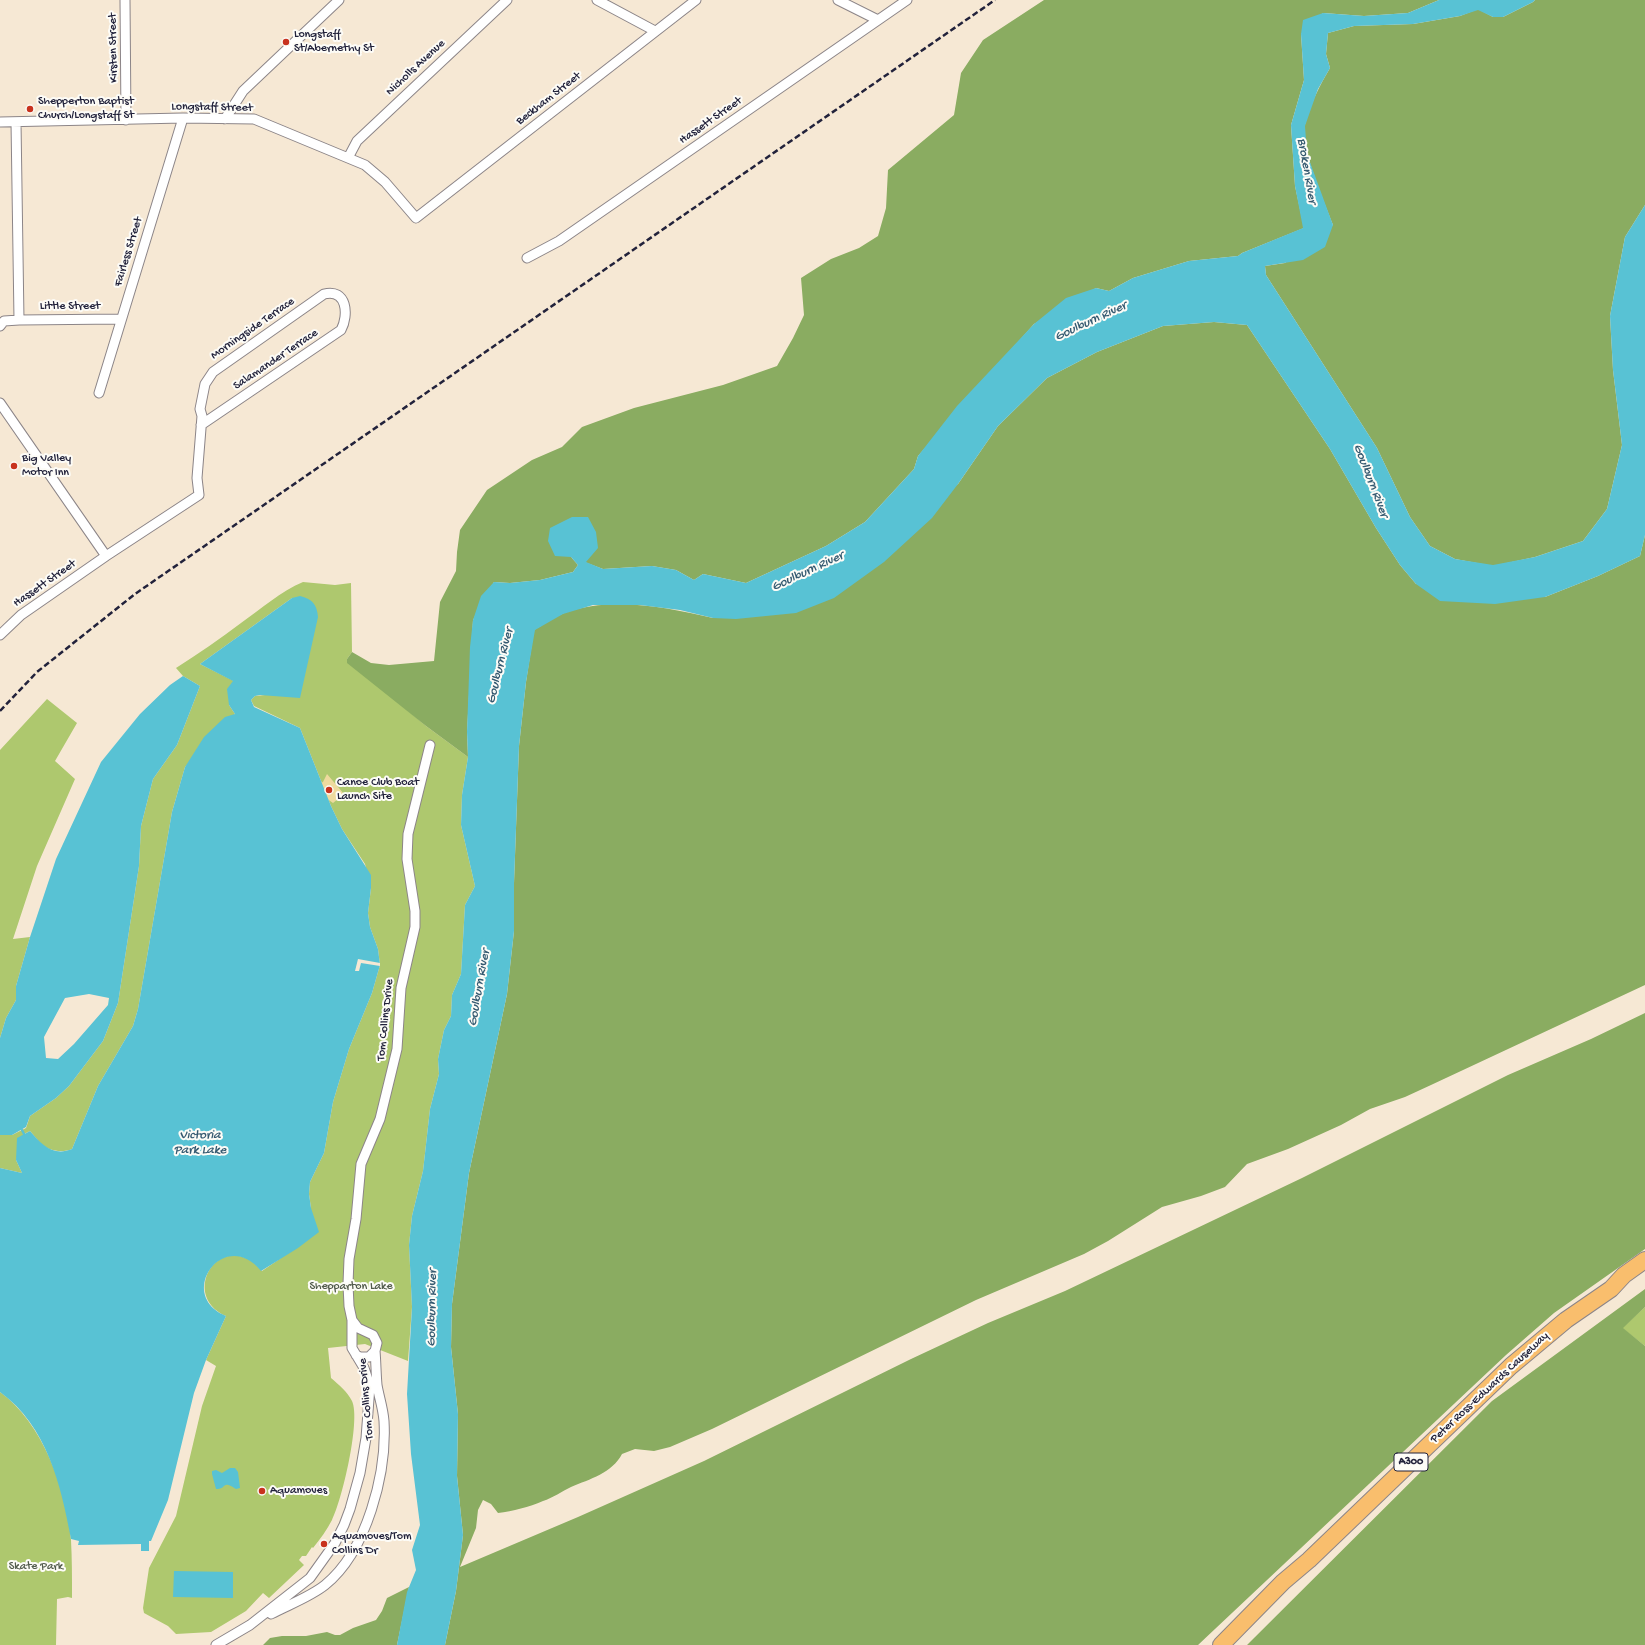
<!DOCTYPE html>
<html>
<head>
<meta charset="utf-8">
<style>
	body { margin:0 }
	canvas { display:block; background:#f6e8d4 }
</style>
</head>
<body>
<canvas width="1645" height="1645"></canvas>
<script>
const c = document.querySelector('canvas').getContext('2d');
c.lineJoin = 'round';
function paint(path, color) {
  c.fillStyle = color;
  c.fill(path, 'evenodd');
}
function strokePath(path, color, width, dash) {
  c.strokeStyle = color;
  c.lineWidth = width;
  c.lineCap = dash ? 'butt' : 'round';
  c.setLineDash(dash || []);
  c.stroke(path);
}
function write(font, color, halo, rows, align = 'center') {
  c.font = font + ' "Gochi Hand",sans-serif';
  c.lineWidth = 4;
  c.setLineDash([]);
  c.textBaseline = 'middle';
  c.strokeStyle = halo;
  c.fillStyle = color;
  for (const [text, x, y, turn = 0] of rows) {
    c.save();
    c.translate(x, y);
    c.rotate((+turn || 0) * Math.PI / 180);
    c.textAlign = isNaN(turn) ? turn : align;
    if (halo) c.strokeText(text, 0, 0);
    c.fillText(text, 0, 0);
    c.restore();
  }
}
const green = new Path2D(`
	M 303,582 L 335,585 L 351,583 L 352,652 L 347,659 L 426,726 L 468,757 L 462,795 L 461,825 L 475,886 L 465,905 L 461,974 L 452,995 L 451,1016 L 444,1030 L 438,1059 L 439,1074 L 430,1109 L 423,1171 L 412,1216 L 409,1245 L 412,1307 L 408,1361 L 365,1344 L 328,1348 L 331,1378 C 339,1385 347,1391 352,1401 C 361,1420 342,1501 332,1520 C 327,1530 320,1539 313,1548 L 312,1547 L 306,1556 L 302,1556 L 299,1560 L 304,1565 L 269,1598 L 263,1593 L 246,1611 L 211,1632 L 176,1634 L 168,1626 L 144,1613 L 143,1608 L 149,1568 L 176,1516 L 202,1406 L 216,1366 L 206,1360 L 226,1316 C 184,1298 211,1241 248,1259 C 254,1262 257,1266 262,1271 L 281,1258 L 311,1208 L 309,1194 L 310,1182 L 324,1153 L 333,1102 L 349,1049 L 372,993 L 380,965 L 378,949 L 370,927 L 368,913 L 371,888 L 365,864 L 342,829 L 331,806 L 300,728 L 254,706 L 251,700 L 255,696 L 265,695 L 292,598 L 200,664 L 234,681 L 229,705 L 235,714 L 185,767 L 172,812 L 138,1009 L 133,1026 L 98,1086 L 72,1149 C 62,1153 49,1151 41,1144 C 37,1140 34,1135 30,1131 L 24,1134 L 16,1160 L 22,1173 L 0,1168 L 0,1135 L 12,1135 L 26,1128 L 30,1116 L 56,1098 L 69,1086 L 103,1041 L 118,1003 L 139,866 L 141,826 L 153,779 L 177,745 L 200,686 L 183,676 L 176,668 C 198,654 220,639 241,623 C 261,609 281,591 303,582 Z
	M 47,699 L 77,723 L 55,761 L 75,779 L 37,866 L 13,939 L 30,937 L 16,986 L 16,1000 L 6,1018 L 0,1038 L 0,750 Z
	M 1645,1307 L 1645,1346 L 1622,1328 Z
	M 0,1392 C 42,1422 67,1490 71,1540 C 72,1559 72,1577 72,1596 L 72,1598 L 68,1597 L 57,1599 L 56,1645 L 0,1645 Z`);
const forest = new Path2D(`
	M 1044,0 L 1439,0 L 1408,13 L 1364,16 L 1323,13 L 1301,34 L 1304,80 L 1291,125 L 1295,186 L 1304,228 L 1242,253 L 1238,256 L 1189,261 L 1133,278 L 1109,291 L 1096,288 L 1034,324 L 918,456 L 914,469 L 865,522 L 826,546 L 746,583 L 703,574 L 694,580 L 676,570 L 652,566 L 603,569 L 571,557 L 578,565 L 573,572 L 540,580 L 510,583 L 494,582 L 473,620 L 467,732 L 468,757 L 426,726 L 347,663 L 347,659 L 352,652 L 371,663 L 389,665 L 434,661 L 440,602 L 456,571 L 457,552 L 460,530 L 487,490 L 532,460 L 562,447 L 582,427 L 634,408 L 723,385 L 777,366 L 793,338 L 804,315 L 801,278 L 831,259 L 859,248 L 878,236 L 886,208 L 888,170 L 954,115 L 961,73 L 983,40 Z
	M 1535,0 L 1645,0 L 1645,205 L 1625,237 L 1610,316 L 1613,370 L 1622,445 L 1607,509 L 1583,541 L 1535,557 L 1493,566 L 1455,559 L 1430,546 L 1410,517 L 1377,448 L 1266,275 L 1265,266 L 1285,263 L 1333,225 C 1324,201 1300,148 1305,124 C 1310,104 1320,85 1330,68 L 1326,54 L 1328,33 L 1354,26 L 1413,24 L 1460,16 L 1478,9 L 1493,17 L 1503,17 L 1533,2 Z
	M 1214,322 L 1247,325 L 1330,449 L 1376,528 L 1400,565 L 1416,584 L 1545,597 L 1598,576 L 1640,556 L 1645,535 L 1645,985 L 1431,1085 L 1405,1097 L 1370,1109 L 1341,1125 L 1288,1149 L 1247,1164 L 1225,1187 L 1201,1196 L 1162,1207 L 1108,1241 L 1084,1254 L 976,1300 L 712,1429 L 670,1447 L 654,1451 L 635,1449 L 622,1454 C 612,1473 590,1479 571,1487 C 562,1491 553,1498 543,1501 C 529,1507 513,1511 498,1513 L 491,1504 L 483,1500 L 478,1510 L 476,1528 L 460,1567 L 578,1517 L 704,1461 L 911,1359 L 988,1323 L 1065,1291 L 1302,1178 L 1508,1075 L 1591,1039 L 1645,1013 L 1645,1249 L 1554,1313 L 1506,1355 L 1198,1645 L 445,1645 L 456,1591 L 463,1535 L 457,1476 L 458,1414 L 451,1347 L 452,1304 L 469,1173 L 507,994 L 514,931 L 514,883 L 519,746 L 526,682 L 534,630 C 544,624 554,617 564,613 C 611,596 666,607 713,618 L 958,484 L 998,426 L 1047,378 L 1097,352 L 1163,326 Z
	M 1645,1289 L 1645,1307 L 1623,1328 L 1645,1346 L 1645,1645 L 1247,1645 L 1492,1401 Z
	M 409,1587 L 397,1645 L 263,1645 L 270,1638 L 282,1636 L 306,1636 L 327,1632 L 335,1635 L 340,1635 L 353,1628 L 376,1620 L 382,1611 L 387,1598 Z`);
const sand = new Path2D(`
	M 327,774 L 344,794 L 333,803 L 323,796 L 315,786 L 323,782 Z`);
const water = new Path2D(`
	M 1439,0 L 1535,0 L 1533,2 L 1503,17 L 1493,17 L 1478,10 L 1460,16 L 1413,24 L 1354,26 L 1328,33 L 1326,54 L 1330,68 L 1318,89 L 1305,126 L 1307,154 L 1333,225 L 1325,247 L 1303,260 L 1265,266 L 1266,275 L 1377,448 L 1410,517 L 1430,546 L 1455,559 L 1493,565 L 1535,557 L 1583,541 L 1607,509 L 1622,445 L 1613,370 L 1610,316 L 1625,237 L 1645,205 L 1645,535 L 1640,556 L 1598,576 L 1545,597 L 1495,604 L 1440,601 L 1416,584 L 1400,565 L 1376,528 L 1330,449 L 1247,325 L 1214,322 L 1163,326 L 1097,352 L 1047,378 L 998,426 L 958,484 L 932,518 L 884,562 L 834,598 L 796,613 L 736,619 L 713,618 L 680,610 L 640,605 L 593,605 L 563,614 L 535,630 L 526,682 L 519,746 L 514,883 L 514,931 L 507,994 L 469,1173 L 452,1304 L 451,1347 L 458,1414 L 457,1476 L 463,1535 L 456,1591 L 445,1645 L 397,1645 L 407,1592 L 416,1570 L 412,1550 L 420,1525 L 411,1454 L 407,1394 L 412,1307 L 409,1245 L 412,1216 L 423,1171 L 430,1109 L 439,1074 L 438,1059 L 444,1030 L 451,1016 L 452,995 L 461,974 L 465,905 L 475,886 L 461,825 L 462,795 L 468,757 L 467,732 L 470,647 L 473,620 L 481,596 L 494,582 L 510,583 L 540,580 L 573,572 L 578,565 L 571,557 L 555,556 L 548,541 L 550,528 L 572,517 L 588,517 L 596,532 L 598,548 L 586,562 L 603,569 L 652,566 L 676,570 L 694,580 L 703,574 L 746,583 L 826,546 L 865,522 L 914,469 L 918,456 L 957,406 L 1034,324 L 1066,298 L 1096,288 L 1109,291 L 1133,278 L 1189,261 L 1238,256 L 1242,253 L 1303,228 L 1295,186 L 1291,125 L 1304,80 L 1301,34 L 1303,20 L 1323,13 L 1364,16 L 1408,13 Z
	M 300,596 C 312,599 317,604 318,617 L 300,698 L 260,695 L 255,696 L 251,700 L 254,707 L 300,728 L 331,806 L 342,829 L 371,875 L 371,888 L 368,913 L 370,927 L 378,949 L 380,965 L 372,993 L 349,1049 L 333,1102 L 324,1153 L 310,1182 L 309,1194 L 311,1208 L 319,1232 L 298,1248 L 261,1271 C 224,1226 175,1295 226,1316 L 206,1360 L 194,1393 L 168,1500 L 151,1541 L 149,1541 L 149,1551 L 141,1551 L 141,1544 L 78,1545 L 79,1541 L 71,1539 C 61,1485 47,1426 0,1392 L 0,1168 L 22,1173 L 16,1160 L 17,1138 L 30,1131 C 41,1144 53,1157 72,1149 L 98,1086 L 133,1026 L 138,1009 L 172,812 L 185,767 L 204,737 L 225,717 L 235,714 L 229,705 L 227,689 L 233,681 L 200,664 L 292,598 Z
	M 183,676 L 200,686 L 177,745 L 153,779 L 141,826 L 139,866 L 118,1003 L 103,1041 L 69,1086 L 56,1098 L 30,1116 L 26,1127 L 12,1135 L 0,1135 L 0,1038 L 6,1018 L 16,1000 L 16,986 L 30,937 L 56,859 L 101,762 L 140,714 L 170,685 ZM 89,994 L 109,998 L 108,1005 L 74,1044 L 58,1059 L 46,1058 L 44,1037 L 65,998 Z
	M 230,1468 L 235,1468 L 238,1472 L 240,1488 L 236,1489 C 221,1479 227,1490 216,1489 L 212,1474 L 212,1471 L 216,1470 L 222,1473 Z
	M 174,1571 L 233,1572 L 233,1598 L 173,1597 Z`);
const pier = new Path2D(`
	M 358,959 L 380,963 L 380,966 L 361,963 L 359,971 L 355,971 Z`);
const stream = new Path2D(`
	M 22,1130 L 24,1134`);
const street = new Path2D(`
	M 125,0 L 126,120
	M 597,0 L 655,31
	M 838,0 L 878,20
	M 225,119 L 243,91 L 339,0
	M 0,122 L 183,118 L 254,119 L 365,165 L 385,182 L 416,218 L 696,0
	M 348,158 L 357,141 L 507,0
	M 527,258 L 559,241 L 907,0
	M 19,320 L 121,319
	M 0,326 L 4,321 L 19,320 L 16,122
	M 99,393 L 183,118
	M 0,403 L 106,556
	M 0,635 L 21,615 L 106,556 L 199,495 L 197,478 L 202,416 L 200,409 L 205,384 L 213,372 L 324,294 C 347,288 349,315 341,330 L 201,425
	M 352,1320 L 358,1328 L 373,1335 L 377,1343 L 375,1351 L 369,1357 L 360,1357 L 356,1355
	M 271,1614 C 288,1605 310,1597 325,1585 C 367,1551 387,1473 384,1421 C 383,1408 379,1397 377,1385 C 376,1374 376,1362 375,1351
	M 216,1645 L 250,1625 L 310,1578 L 335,1543 L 344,1525 L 350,1509 L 360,1473 L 366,1438 L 370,1386 L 364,1368 L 352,1348 L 352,1320 L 349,1306 L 348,1284 L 349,1259 L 356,1219 L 361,1164 L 380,1119 L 397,1049 L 401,988 L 415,927 L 415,911 L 407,859 L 408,834 L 430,745`);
const highway = new Path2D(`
	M 1221,1645 L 1283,1582 L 1309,1560 L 1511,1366 L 1566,1320 L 1611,1289 L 1624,1275 L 1645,1260`);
const rail = new Path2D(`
	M 0,711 L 37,672 L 135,594 L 995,0`);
const markers = [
	[286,42,4,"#c8321e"],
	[30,109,4,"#c8321e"],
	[14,466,4,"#c8321e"],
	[329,790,4,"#c8321e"],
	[262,1491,4,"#c8321e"],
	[324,1544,4,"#c8321e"]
];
const shields = [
	[1411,1462,34]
];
const shieldNames = [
	["A300",1411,1462]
];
const poiNames = [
	["Longstaff",294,35],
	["St/Abernethy St",294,49],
	["Shepperton Baptist",38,102],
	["Church/Longstaff St",38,116],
	["Big Valley",22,459],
	["Motor Inn",22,473],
	["Canoe Club Boat",337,783],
	["Launch Site",337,797],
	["Aquamoves",270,1491],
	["Aquamoves/Tom",332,1537],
	["Collins Dr",332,1551]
];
const streetNames = [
	["Kirsten Street",114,48,-91],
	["Nicholls Avenue",416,68,-43],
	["Beckham Street",549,99,-38],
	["Longstaff Street",212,108,1],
	["Hassett Street",711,121,-35],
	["Fairless Street",129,252,-73],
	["Little Street",70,307],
	["Morningside Terrace",253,329,-35],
	["Salamander Terrace",276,360,-34],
	["Hassett Street",45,584,-35],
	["Tom Collins Drive",386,1020,-84],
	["Peter Ross-Edwards Causeway",1490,1388,-43],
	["Tom Collins Drive",367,1399,-95]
];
const parkNames = [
	["Shepparton Lake",351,1287],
	["Skate Park",36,1567]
];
const waterNames = [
	["Broken River",1306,171,80],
	["Goulburn River",1091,322,-25],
	["Goulburn River",1370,481,69],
	["Goulburn River",808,572,-25],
	["Goulburn River",501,666,-76],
	["Goulburn River",480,988,-80],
	["Victoria",200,1136],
	["Park Lake",200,1151],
	["Goulburn River",433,1308,-89]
];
paint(green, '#aec86e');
paint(forest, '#8aac61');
paint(sand, '#eeda9e');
paint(water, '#58c2d4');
paint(pier, '#f6e8d4');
strokePath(stream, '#58c2d4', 2.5);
strokePath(street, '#8c8588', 11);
strokePath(highway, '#8c8588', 18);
strokePath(street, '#fff', 9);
strokePath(highway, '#f9be6d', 16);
strokePath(rail, '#22223b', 2.5, [6, 3]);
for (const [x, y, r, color] of markers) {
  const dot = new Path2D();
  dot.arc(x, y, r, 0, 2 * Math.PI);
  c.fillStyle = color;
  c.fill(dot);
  strokePath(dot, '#fdfcf7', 1.5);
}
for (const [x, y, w] of shields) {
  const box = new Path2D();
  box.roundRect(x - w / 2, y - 9, w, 18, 3);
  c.fillStyle = '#fdfcf7';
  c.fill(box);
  strokePath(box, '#22223b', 1);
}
write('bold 11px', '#22223b', null, shieldNames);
write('12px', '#22223b', '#fdfcf7', poiNames, 'left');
write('12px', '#22223b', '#fdfcf7', streetNames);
write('12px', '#535c4d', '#fdfcf7', parkNames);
write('italic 13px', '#355a71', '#fdfcf7', waterNames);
</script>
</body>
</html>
